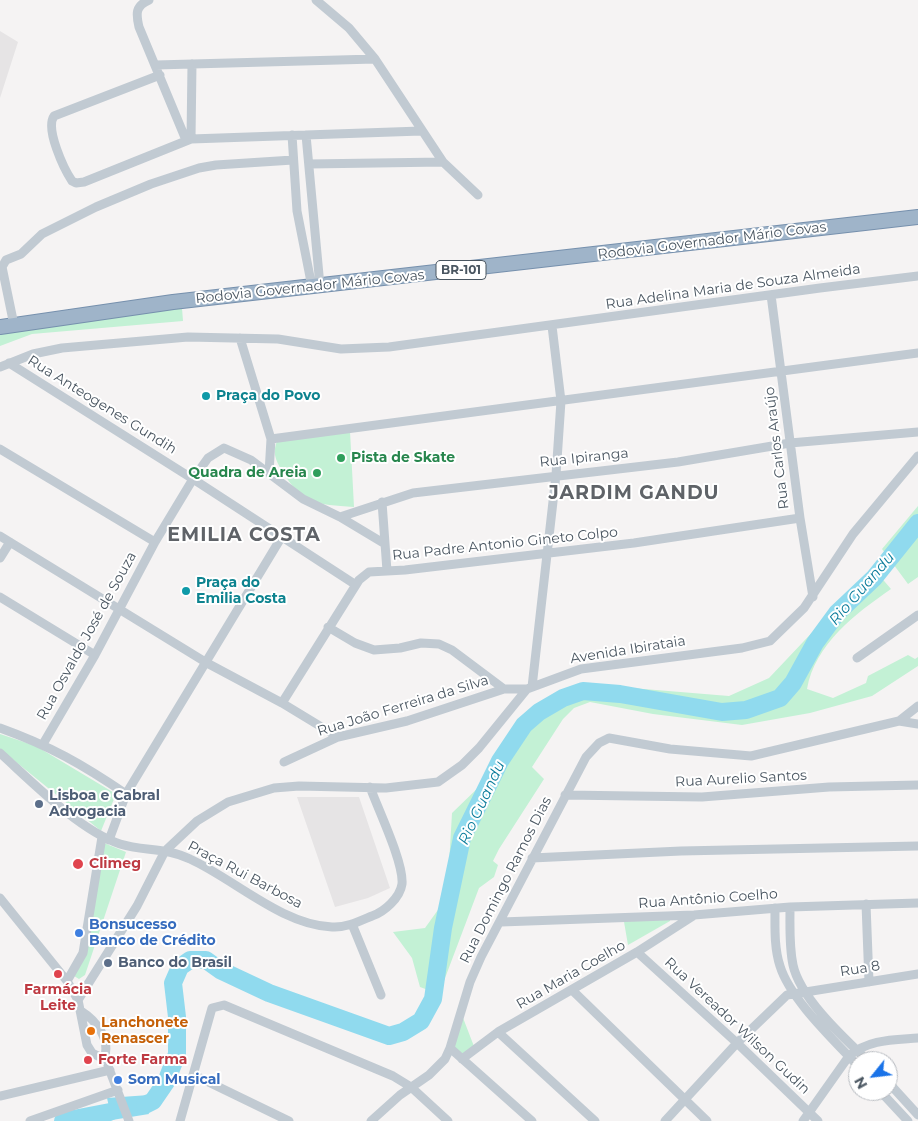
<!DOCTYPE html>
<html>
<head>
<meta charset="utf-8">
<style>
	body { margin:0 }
	#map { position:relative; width:918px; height:1121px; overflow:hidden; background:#f5f3f3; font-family:Montserrat,sans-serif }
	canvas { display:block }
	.north { position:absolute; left:848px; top:1051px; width:50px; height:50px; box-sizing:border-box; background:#fff; border:1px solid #b7bbc0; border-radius:50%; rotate:241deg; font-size:14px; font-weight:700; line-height:20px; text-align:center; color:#4a5661 }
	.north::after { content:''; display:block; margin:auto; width:18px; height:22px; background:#1a73e8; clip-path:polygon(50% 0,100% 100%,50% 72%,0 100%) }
</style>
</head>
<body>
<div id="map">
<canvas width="918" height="1121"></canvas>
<div class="north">N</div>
</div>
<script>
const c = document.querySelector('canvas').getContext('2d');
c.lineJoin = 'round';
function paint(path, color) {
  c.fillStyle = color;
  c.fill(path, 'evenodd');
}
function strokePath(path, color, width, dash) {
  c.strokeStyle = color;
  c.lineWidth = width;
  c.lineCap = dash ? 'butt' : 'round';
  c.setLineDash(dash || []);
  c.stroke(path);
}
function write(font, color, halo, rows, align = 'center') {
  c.font = font + ' Montserrat,sans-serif';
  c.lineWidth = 4;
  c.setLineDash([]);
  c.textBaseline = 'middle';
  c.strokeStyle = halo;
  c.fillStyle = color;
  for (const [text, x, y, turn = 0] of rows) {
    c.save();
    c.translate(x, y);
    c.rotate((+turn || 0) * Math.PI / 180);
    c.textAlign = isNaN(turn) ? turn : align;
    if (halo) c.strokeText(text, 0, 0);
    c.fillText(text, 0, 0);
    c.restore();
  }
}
const education = new Path2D(`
	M 0,31 L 18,42 L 0,98 Z
	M 297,797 L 359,797 L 390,888 L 368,898 L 335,907 Z`);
const green = new Path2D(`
	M 182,308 L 183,321 L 32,334 L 0,346 L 0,329 Z
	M 350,431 L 354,507 C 316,504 303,505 282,471 C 275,459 272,452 278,439 Z
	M 918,506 L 918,577 L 908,584 L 882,549 Z
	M 873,568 L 891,589 C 855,614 815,644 807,689 L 833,698 L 866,683 L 868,676 L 908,655 L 915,659 L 918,657 L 918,666 L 872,696 L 810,713 L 742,725 L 653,714 L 590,702 L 574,708 L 563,719 L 532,767 L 544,779 L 499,849 L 493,861 L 498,865 L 494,877 L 479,888 L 439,994 L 420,987 L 412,958 L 393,932 L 425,928 L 440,907 L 449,865 L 452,813 L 483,783 L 504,747 L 525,717 L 546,701 L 583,684 L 729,696 L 769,678 Z
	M 0,734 L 36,746 L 116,794 L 101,831 L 0,749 Z
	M 104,843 L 126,852 L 85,975 L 79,979 L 74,976 Z
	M 623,916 L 670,917 L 670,921 L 628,945 Z
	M 460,1010 L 475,1049 L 461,1055 L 454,1052 Z`);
const water = new Path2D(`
	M 149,1095 L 145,1105 L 149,1114 L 112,1120 L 107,1098 Z`);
const river = new Path2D(`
	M 145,1105 L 153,1101 L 166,1082 L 177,1054 L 177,1017 L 173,983 L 180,967 L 190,960 L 206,960 L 220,970 L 269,993 L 389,1036 L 403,1032 L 421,1021 L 433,999 L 443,928 L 462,838 L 500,761 L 524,725 L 539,712 L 563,698 L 583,691 L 620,694 L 722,712 L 746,710 L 780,698 L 793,683 L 815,643 L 837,613 L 874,578 L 918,523
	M 63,1121 L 110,1112`);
const minor = new Path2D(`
	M 149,0 C 135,6 136,14 139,27 L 186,140
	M 316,0 L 349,28 L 375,59 L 443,162 L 478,195
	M 156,65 L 375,59
	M 160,75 L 54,116 C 45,129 64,169 72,181 L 76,183 L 84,182 L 191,139 L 421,131
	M 292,135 L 297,211 L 312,287
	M 306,135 L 320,286
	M 191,139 L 192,64
	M 309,164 L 443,162
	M 771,295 L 800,518 L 813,597
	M 14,325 L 2,267 L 6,260 L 21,254 L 42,234 L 96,207 L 151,184 L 199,168 L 216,165 L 293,160
	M 240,338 L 271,439 L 269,473
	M 9,363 L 193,479 L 356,585
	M 0,367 L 33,354 L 62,348 L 188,337 L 278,339 L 341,349 L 389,347 L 820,288 L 918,276
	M 271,439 L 918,353
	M 0,449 L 155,542
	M 382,502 L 387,571
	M 340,517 L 385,544
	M 0,536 L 207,663 L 282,703 L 338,737
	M 0,558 L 10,542
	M 0,597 L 95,655
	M 328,627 L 355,643 L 374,650 L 400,648 L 421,643 L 439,644 L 452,650 L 504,689 L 527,689
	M 857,658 L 918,615
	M 532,687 L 556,475 L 561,401 L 552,326
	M 282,703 L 359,580 L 369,572 L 405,570 L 634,543 L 800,518
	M 899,721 L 918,706
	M 0,728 C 50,746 82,764 126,794
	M 43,744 L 95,655 L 155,542 L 193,479 L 208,458 L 224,448 L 251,460 L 303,499 L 340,517 L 413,493 L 678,462 L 790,443 L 918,432
	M 0,753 C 32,782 80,831 120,844 C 143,851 168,848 190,859 C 234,879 282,925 332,927 C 346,928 360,921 372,916 C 384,912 400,898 402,884 C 404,863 378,809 370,787
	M 284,762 L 338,737 L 407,721 L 504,689
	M 565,795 L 702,797 L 829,787 L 918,785
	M 109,840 L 126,794 L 281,538
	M 532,858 L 681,851 L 918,846
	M 0,898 L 67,981 L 78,1000 L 87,1045 L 92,1053 L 104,1059
	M 866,904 L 869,982
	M 790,907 C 790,926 789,946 793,965 C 800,998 844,1038 868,1061
	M 775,908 C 775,927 774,948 780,966 C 790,999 834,1040 858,1066
	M 501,922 L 694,915 L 790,907 L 918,903
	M 352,924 L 381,995
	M 637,952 L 737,1043 L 818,1121
	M 67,981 L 83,953 L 102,837
	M 572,990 L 707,1121
	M 78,1000 L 137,906 L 165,851 L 197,821 L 228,802 L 274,788 L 299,786 L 386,788 L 438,782 L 462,765 L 479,748 L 527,689 L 581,669 L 742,648 L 770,641 L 804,608 L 853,534 L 918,456
	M 81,1011 C 97,1021 111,1040 104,1059
	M 498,1032 L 595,1121
	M 450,1048 L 532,1121
	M 462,1059 L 498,1032 L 637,952 L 693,916
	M 108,1066 L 129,1121
	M 194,1075 L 289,1121
	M 888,1082 L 918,1115
	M 880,1091 L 908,1121
	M 0,1096 L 110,1070
	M 30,1121 L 118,1090
	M 180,1121 L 212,1008 L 224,1005 L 393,1076 L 411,1087 L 448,1121
	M 371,1121 L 400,1095 L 429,1075 L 445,1059 L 450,1048 L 470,982 L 481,957 L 586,757 L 599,743 L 609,738 L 670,749 L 751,756 L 899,721 L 918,724
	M 665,1121 L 737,1043 L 787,995 L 918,974
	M 803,1121 L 849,1056 C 869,1039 893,1040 918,1038`);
const trunk = new Path2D(`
	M 0,327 L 173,302 L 918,217`);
const markers = [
	[206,396,5,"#0f9aa8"],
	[341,458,5,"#2e9e5b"],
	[317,473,5,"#2e9e5b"],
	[186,591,5,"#0f9aa8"],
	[39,804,5,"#5c6f8a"],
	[78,864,6,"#e0444e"],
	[79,933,5,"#3f7fe0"],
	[108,963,5,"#5c6f8a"],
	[58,974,5,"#e0444e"],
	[91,1031,5,"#e8710a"],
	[88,1060,5,"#e0444e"],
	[118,1080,5,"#3f7fe0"]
];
const shields = [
	[461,270,50]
];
const shieldNames = [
	["BR-101",461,270]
];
const streetNames = [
	["Rodovia Governador Mário Covas",712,241,-7],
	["Rodovia Governador Mário Covas",310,287,-6],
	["Rua Adelina Maria de Souza Almeida",733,287,-8],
	["Rua Anteogenes Gundih",102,405,32],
	["Rua Carlos Araújo",777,448,-97],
	["Rua Ipiranga",584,458,-6],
	["Rua Padre Antonio Gineto Colpo",505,544,-6],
	["Rua Osvaldo José de Souza",87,636,-61],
	["Avenida Ibirataia",628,650,-9],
	["Rua João Ferreira da Silva",403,706,-17],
	["Rua Aurelio Santos",741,779,-3],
	["Praça Rui Barbosa",245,875,28],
	["Rua Domingo Ramos Dias",506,880,-63],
	["Rua Antônio Coelho",708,899,-4],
	["Rua 8",860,969,-9],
	["Rua Maria Coelho",571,975,-30],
	["Rua Vereador Wilson Gudin",737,1026,43]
];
const cultureNames = [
	["Praça do Povo",216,396],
	["Praça do",196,583],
	["Emilia Costa",196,599]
];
const leisureNames = [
	["Pista de Skate",351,458],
	["Quadra de Areia",307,473,"right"]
];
const serviceNames = [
	["Lisboa e Cabral",49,796],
	["Advogacia",49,812],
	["Banco do Brasil",118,963]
];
const healthNames = [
	["Climeg",89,864],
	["Farmácia",58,990,"center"],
	["Leite",58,1006,"center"],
	["Forte Farma",98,1060]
];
const shopNames = [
	["Bonsucesso",89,925],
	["Banco de Crédito",89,941],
	["Som Musical",128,1080]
];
const foodNames = [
	["Lanchonete",101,1023],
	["Renascer",101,1039]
];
const waterNames = [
	["Rio Guandu",862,589,-49],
	["Rio Guandu",482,803,-65]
];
const districtNames = [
	["JARDIM GANDU",634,493],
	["EMILIA COSTA",244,535]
];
paint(education, '#e6e4e5');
paint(green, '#c3f1d5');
paint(water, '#90daee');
strokePath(river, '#90daee', 18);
strokePath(trunk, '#7690ad', 16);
strokePath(minor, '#c1cad2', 9);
strokePath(trunk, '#9fb4c9', 14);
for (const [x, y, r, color] of markers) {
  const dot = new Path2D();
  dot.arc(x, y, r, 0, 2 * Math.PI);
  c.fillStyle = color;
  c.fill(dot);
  strokePath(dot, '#fff', 2);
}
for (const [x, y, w] of shields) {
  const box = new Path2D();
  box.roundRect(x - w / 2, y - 9.5, w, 19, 4);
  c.fillStyle = '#fff';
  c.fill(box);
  strokePath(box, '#4a5661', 1);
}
write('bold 12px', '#4a5661', null, shieldNames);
write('14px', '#4a5661', '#fff', streetNames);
write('bold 14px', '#0d838f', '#fff', cultureNames, 'left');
write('bold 14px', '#27864d', '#fff', leisureNames, 'left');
write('bold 14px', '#4e5e75', '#fff', serviceNames, 'left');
write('bold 14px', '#be3a42', '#fff', healthNames, 'left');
write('bold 14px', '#366cbe', '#fff', shopNames, 'left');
write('bold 14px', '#c56008', '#fff', foodNames, 'left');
write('italic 15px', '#0c7c9b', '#fff', waterNames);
c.letterSpacing = '1px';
write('bold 19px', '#5f6368', '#fff', districtNames);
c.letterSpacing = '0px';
</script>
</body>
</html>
